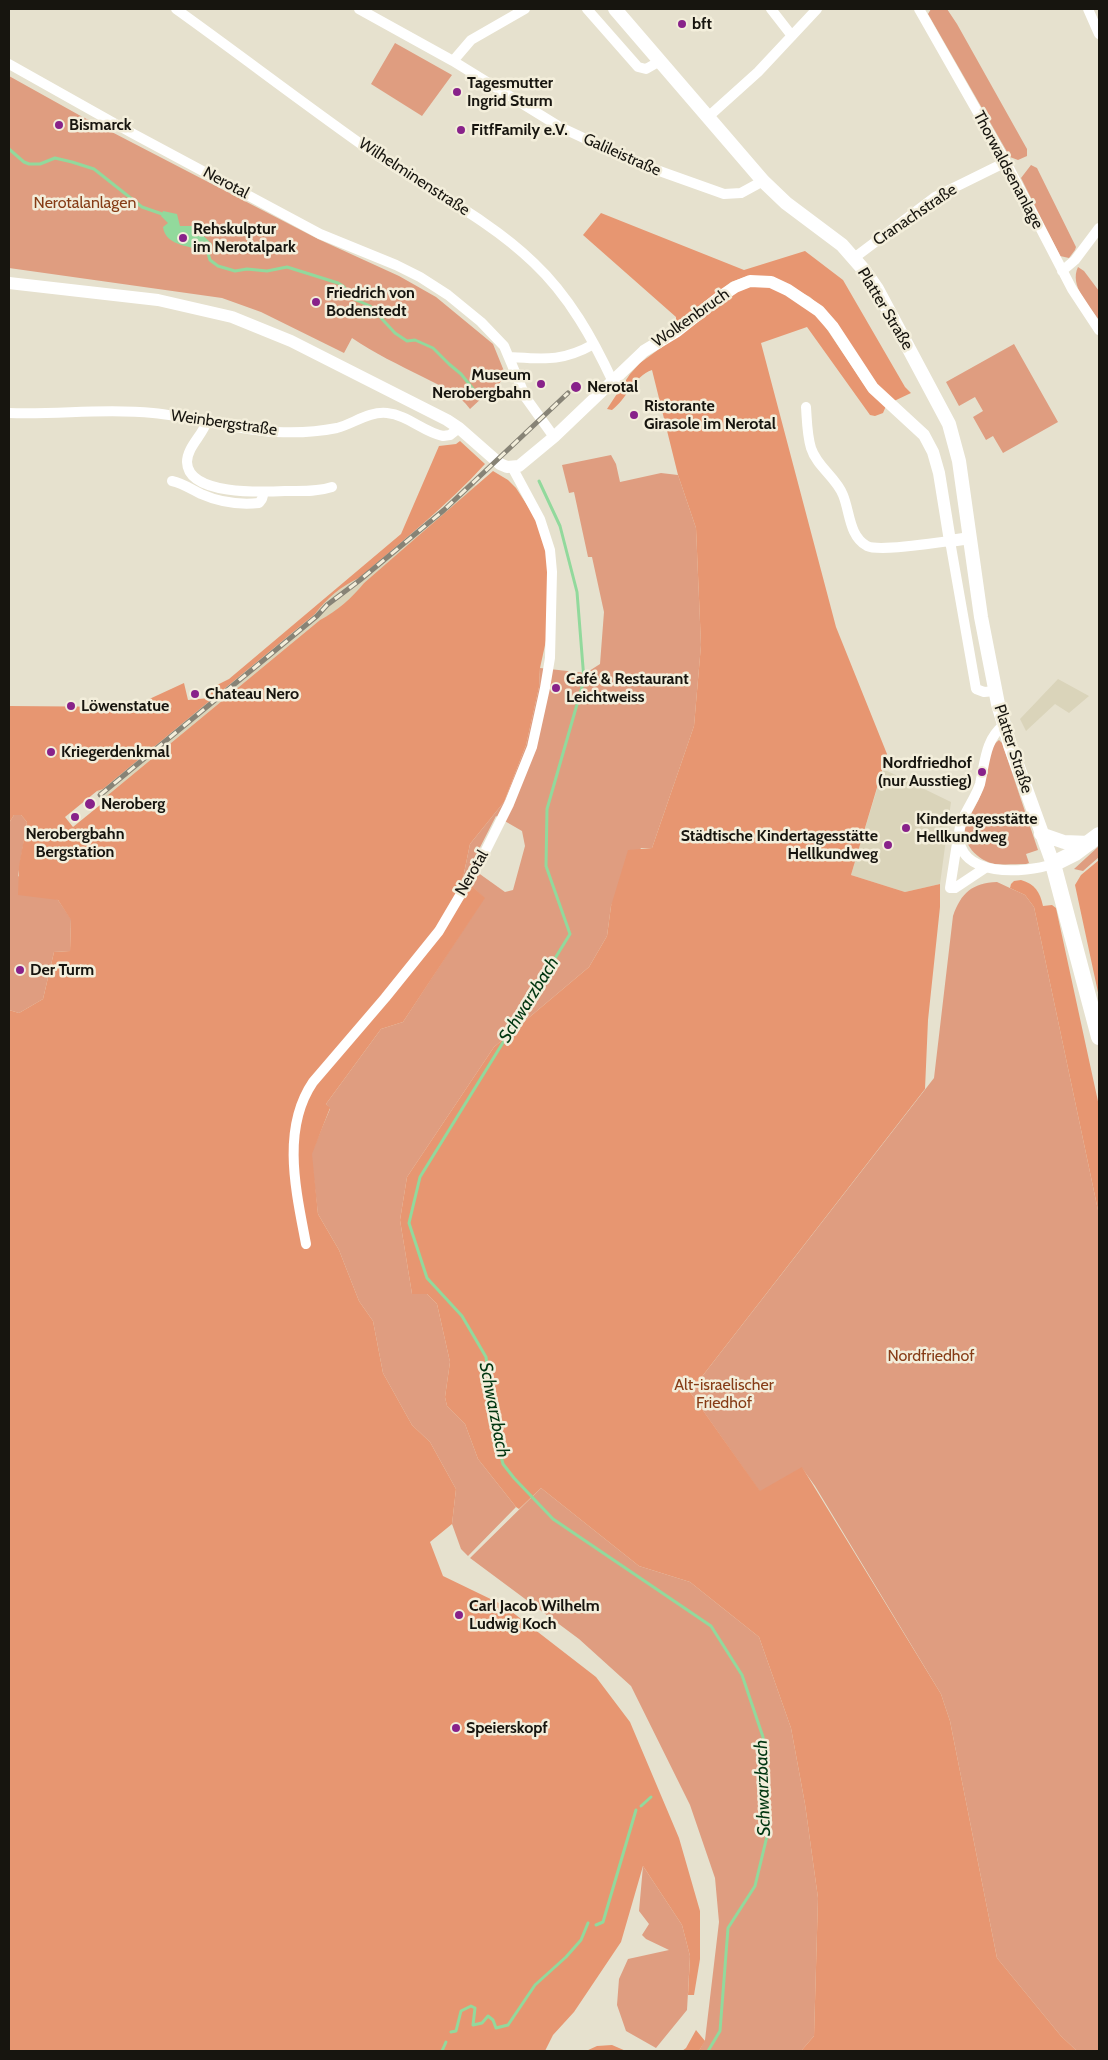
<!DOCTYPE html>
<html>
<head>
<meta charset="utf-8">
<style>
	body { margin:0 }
	#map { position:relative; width:1108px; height:2060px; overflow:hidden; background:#e6e1ce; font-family:Cabin,sans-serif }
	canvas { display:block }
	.frame { position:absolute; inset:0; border:10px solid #17150f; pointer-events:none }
</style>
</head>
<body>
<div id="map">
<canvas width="1108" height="2060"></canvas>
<div class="frame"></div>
</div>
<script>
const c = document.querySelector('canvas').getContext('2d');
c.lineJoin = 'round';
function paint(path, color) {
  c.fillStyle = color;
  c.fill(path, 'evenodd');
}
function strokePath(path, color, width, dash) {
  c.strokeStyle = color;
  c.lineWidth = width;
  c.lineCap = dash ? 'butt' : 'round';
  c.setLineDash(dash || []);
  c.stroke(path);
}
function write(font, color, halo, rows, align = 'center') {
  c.font = font + ' Cabin,sans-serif';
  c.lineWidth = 5;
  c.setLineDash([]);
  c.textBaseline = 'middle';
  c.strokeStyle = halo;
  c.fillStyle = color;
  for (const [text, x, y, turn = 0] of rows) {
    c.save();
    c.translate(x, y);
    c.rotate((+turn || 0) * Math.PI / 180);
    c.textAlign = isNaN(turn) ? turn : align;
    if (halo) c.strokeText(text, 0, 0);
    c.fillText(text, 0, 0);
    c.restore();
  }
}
const built = new Path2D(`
	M 471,480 L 476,486 L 428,529 L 364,583 L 356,594 L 331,614 L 320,620 L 108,795 L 105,801 L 97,791 L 103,789 L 315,614 L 322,604 L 347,583 L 359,578 L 442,508 Z
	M 1058,679 L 1089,696 L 1069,713 L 1055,704 L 1026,731 L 1020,719 Z
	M 883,769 L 951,802 L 940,884 L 905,892 L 851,875 Z`);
const green = new Path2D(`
	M 931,9 L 947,9 L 957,24 L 1027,149 L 1027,156 L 1018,160 L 1010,157 L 928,14 Z
	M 395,43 L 452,75 L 422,116 L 371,84 Z
	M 9,76 L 79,115 L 318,239 L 399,276 L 436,297 L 493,344 L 504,371 L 502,380 L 490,395 L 483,397 L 470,409 C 459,393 440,386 423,377 C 399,365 374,353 352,338 L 344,353 L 261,312 L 222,298 L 9,268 Z
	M 1031,165 L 1037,168 L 1076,247 L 1075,250 L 1069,258 L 1060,256 L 1021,178 Z
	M 1078,267 L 1084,271 L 1099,291 L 1099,320 C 1089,305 1069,286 1078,267 Z
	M 1014,344 L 1058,422 L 1003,453 L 993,436 L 986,440 L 973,417 L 983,411 L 975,397 L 959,406 L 946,382 Z
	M 611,455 L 616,464 L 620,482 L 661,473 L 678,475 L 696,528 L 701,645 L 694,726 L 652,848 L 641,848 L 611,906 L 607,936 L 589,967 L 494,1047 L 407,1177 L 400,1220 L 412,1294 L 427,1294 L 437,1304 L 450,1362 L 445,1397 L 447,1406 L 465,1424 L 478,1459 L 516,1507 L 468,1556 L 461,1549 L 452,1524 L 456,1489 L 430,1442 L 412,1425 L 383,1373 L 373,1321 L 359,1301 L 339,1250 L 318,1214 L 311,1154 L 330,1109 L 326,1104 L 381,1029 L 403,1022 L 484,898 L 463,878 L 470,844 L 504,802 L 526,745 L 539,687 L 540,668 L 586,673 L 600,664 L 604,612 L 592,557 L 588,557 L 574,492 L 569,493 L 562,465 ZM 496,816 L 522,831 L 525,846 L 513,890 L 505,892 L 470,867 Z
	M 999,740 L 1002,743 L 1038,850 L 1026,854 L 1029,863 L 1026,864 C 1016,864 1005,865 995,864 C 978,861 960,843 966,825 C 970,813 979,803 982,790 C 986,775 986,749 999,740 Z
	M 14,815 L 21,815 L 27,822 L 18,876 L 58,900 L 71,919 L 70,951 L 54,952 L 43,999 L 19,1013 L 9,1010 L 9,823 Z
	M 1099,846 L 1099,857 L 1083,871 L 1074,869 Z
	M 997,882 L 1025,895 L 1034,907 L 1099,1215 L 1099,2051 L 1077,2051 L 1061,2036 L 997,1958 L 950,1721 L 941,1694 L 815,1486 L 802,1468 L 760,1492 L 690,1392 L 934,1078 L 953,916 C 961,893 972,883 997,882 Z
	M 541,1488 L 639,1566 L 690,1582 L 759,1637 L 791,1728 L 805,1804 L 818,1898 L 814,2036 L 801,2051 L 699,2051 L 705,2040 L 719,1922 L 715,1878 L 690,1805 L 631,1686 L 579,1639 L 470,1558 Z
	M 643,1866 L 682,1925 L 690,1956 L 687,2010 L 656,2048 L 626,2031 L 617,2005 L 619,1979 L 628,1959 L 669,1950 L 646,1939 L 642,1935 L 649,1924 L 639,1911 Z`);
const forest = new Path2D(`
	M 601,213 L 744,270 L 805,251 L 843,280 L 905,387 L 911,393 L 892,402 L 866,376 L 832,318 L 810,297 L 783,283 L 748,276 L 731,282 L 676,325 L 676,317 L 583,235 Z
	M 744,287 L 775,287 L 818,316 L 867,389 L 886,406 L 883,413 L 875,416 L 870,415 L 807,327 L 761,343 L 836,627 L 887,754 L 851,875 L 905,892 L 940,884 L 940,907 L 928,1020 L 925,1089 L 690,1392 L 760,1491 L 802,1467 L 941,1694 L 950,1721 L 997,1958 L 1061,2036 L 1077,2051 L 801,2051 L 814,2036 L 818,1898 L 805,1804 L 791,1728 L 759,1637 L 690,1582 L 639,1566 L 541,1488 L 519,1509 L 516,1507 L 478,1459 L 465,1424 L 447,1406 L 445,1397 L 450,1362 L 437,1304 L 427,1294 L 412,1294 L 400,1220 L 407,1177 L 494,1047 L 589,967 L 607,936 L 611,906 L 628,850 L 652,848 L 694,726 L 701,645 L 696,528 L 678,475 L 652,370 C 634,376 627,399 612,410 L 607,409 L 630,374 L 640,363 Z
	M 460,441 L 485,464 C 447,506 402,541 359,578 C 341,586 326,599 315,614 L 103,789 L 97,791 L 65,817 L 73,827 L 105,801 L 108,795 L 320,620 C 337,611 352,598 364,583 L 493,471 L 508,480 L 516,488 L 540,525 L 548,559 L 547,636 L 540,668 L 539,687 L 526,745 L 504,802 L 470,844 L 463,878 L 485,898 L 403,1022 L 381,1029 L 326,1104 L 330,1108 L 312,1154 L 318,1214 L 339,1250 L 359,1301 L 373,1321 L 383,1373 L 412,1425 L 430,1442 L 456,1489 L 452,1524 L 430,1542 L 443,1576 L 503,1605 L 596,1677 L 630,1722 L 679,1838 L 700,1911 L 700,1959 L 694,1995 L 688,1995 L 690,1956 L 682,1925 L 643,1866 L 621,1942 L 574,2012 L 553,2035 L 545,2051 L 9,2051 L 9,1010 L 19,1013 L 43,999 L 54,952 L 70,951 L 71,920 L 58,900 L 18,895 L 19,866 L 27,822 L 21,815 L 14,815 L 9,823 L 9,706 L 132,707 L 184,683 L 188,700 L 209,698 L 213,687 L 229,679 L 401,534 L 439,446 L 456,444 Z
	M 1099,860 L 1099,997 L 1075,885 L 1081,875 Z
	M 1021,880 C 1035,884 1040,892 1043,906 L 1052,905 L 1056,908 L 1099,1106 L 1099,1215 L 1034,907 L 1025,895 L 1010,888 L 1011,884 L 1014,881 Z
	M 696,2030 L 705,2041 L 699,2051 L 682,2051 L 686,2048 Z
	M 612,2045 L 626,2051 L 586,2051 L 597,2046 Z`);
const water = new Path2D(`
	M 163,211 L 177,214 L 180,226 L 193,226 L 212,244 L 212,252 L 206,254 C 193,244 166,248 163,227 L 168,223 L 161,216 Z`);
const stream = new Path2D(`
	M 9,149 L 24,162 L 29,164 L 40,164 L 55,158 L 72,162 L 94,169 L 142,207 L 165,215
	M 207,250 L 210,260 L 218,266 L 235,271 L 247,269 L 267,271 L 287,267 L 338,283 L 343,286 L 354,299 L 370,306 L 395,333 L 407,341 L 415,340 L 433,348 L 449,364 L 461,374 L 474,390
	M 539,481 L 560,526 L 577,592 L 584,680 L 547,809 L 546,866 L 570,934 L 420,1177 L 409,1223 L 427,1278 L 462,1316 L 486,1357 L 494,1430 L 503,1464 L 514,1478 L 553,1519 L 711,1626 L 742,1675 L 763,1737 L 768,1832 L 755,1886 L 728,1928 L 720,2031 L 708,2051
	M 641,1806 L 651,1797
	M 596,1925 L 603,1922 L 636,1810
	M 451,2032 L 456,2031 L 461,2011 L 471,2006 L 475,2008 L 473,2025 L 482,2023 L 488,2016 L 493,2020 L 496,2028 L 508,2025 L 535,1985 L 566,1957 L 581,1940 L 588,1923
	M 442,2051 L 446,2042`);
const minor = new Path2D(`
	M 176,9 C 243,57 308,107 375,154 C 428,190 488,218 534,263 C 569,296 593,339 613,382
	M 359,9 L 453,61 L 560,127 L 637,163 L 724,194 L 741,193 L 763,181
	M 587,9 L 638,67 L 646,69 L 660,61
	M 771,9 L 792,36
	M 919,9 L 1006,162 L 1072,289 L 1099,330
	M 1088,9 L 1099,34
	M 453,61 L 471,40 L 525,9
	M 9,64 L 130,132 L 320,234 L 396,265 L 420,277 L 448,295 L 481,322 L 504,346 L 526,398 L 554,437
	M 708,117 L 758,72 L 817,9
	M 854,258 L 935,197 L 1006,162
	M 1062,271 L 1075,260 L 1099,228
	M 509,357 C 544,359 562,362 594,344
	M 806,407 C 807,421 807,435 811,448 C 817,467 836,477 843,495 C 850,512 849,536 867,546 C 879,552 933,543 950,541 L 976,689 L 984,692 L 995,691
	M 9,413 C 57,415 104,408 153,413 C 194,417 235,430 276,432 C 296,433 317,432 337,428 C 353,424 369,411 387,413 C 408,415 423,432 443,436 L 450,435 L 459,428
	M 207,421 C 203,435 187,447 187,462 C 188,496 264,492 286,491 C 301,491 317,492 332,487
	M 172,481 C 182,483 191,489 201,494 C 219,502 239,505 259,503 L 262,499 L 264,492
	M 1004,725 C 985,739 985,763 980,784 C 975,800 960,817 959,833 C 957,879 1025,873 1053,864
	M 958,837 L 950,888 L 955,888 L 985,868
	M 306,1244 C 296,1191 281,1129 313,1082 L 385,998 L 439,931 L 482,858 L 509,804 L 532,747 L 545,688 L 550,658 L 552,572 L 550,550 L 540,519 L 512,467`);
const tertiary = new Path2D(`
	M 9,283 L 158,300 L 232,317 L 291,341 L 447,420 L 459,428 L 500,464 L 507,467 L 519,466 L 554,437 L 644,351 L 677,331 L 720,297 L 735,287 L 750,281 L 771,282 L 788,290 L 819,311 L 833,327 L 873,388 L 924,435 L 933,452 L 939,473 L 950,541 L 970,538`);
const secondary = new Path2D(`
	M 615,9 L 763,181 L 786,203 L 842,245 L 863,269 L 877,289 L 949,424 L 959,461 L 981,617 L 998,704 L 1010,745 L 1053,864
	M 1041,834 L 1064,842 L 1090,843`);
const primary = new Path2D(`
	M 1099,835 L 1075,853 L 1053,864 L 1099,1037`);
const rail = new Path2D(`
	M 100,795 L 317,616 L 327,605 L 360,580 L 444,510 L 568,393`);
const markers = [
	[682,24,5,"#88228a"],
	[457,92,5,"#88228a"],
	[59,125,5,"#88228a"],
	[461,130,5,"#88228a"],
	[183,238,5,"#88228a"],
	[316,302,5,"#88228a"],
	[541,384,5,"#88228a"],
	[576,387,6,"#88228a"],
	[634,415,5,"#88228a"],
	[556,688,5,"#88228a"],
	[195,694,5,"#88228a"],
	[71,706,5,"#88228a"],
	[51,752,5,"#88228a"],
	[982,772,5,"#88228a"],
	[90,804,6,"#88228a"],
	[75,817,5,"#88228a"],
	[906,828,5,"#88228a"],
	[888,845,5,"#88228a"],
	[20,970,5,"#88228a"],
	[459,1615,5,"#88228a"],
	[456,1728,5,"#88228a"]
];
const poiNames = [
	["bft",692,24],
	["Tagesmutter",467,83],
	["Ingrid Sturm",467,101],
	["Bismarck",69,125],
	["FitfFamily e.V.",471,130],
	["Rehskulptur",193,229],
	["im Nerotalpark",193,247],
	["Friedrich von",326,293],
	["Bodenstedt",326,311],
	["Museum",531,375,"right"],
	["Nerobergbahn",531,393,"right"],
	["Nerotal",587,387],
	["Ristorante",644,406],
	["Girasole im Nerotal",644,424],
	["Café & Restaurant",566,679],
	["Leichtweiss",566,697],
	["Chateau Nero",205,694],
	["Löwenstatue",81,706],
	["Kriegerdenkmal",61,752],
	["Nordfriedhof",972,763,"right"],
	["(nur Ausstieg)",972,781,"right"],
	["Neroberg",101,804],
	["Kindertagesstätte",916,819],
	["Hellkundweg",916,837],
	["Nerobergbahn",75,834,"center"],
	["Bergstation",75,852,"center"],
	["Städtische Kindertagesstätte",878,836,"right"],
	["Hellkundweg",878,854,"right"],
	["Der Turm",30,970],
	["Carl Jacob Wilhelm",469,1606],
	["Ludwig Koch",469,1624],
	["Speierskopf",466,1728]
];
const streetNames = [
	["Galileistraße",622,155,24],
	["Thorwaldsenanlage",1008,170,62],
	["Wilhelminenstraße",414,177,33],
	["Nerotal",226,183,28],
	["Cranachstraße",915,215,-34],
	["Platter Straße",885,309,59],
	["Wolkenbruch",691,318,-35],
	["Weinbergstraße",224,423,8],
	["Platter Straße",1013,749,72],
	["Nerotal",472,873,-60]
];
const parkNames = [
	["Nerotalanlagen",85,203],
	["Nordfriedhof",931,1356],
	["Alt-israelischer",724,1385],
	["Friedhof",724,1403]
];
const waterNames = [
	["Schwarzbach",529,1000,-58],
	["Schwarzbach",494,1410,79],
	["Schwarzbach",763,1788,-92]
];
paint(built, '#dad4ba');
paint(green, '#df9d80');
paint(forest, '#e79671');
paint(water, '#92d99c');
strokePath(stream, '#92d99c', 3);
strokePath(minor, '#fff', 10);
strokePath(tertiary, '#fff', 12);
strokePath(secondary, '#fff', 14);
strokePath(primary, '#fff', 16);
strokePath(rail, '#878376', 5);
strokePath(rail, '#f3eedb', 3, [9]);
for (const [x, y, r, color] of markers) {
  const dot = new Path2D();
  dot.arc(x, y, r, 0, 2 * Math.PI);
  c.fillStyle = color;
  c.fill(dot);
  strokePath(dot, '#f3eedb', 2);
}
write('bold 16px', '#17150f', '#f3eedb', poiNames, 'left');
write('16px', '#17150f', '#f3eedb', streetNames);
write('16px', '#863c16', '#f3eedb', parkNames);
write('italic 18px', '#003610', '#f3eedb', waterNames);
</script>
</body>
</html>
